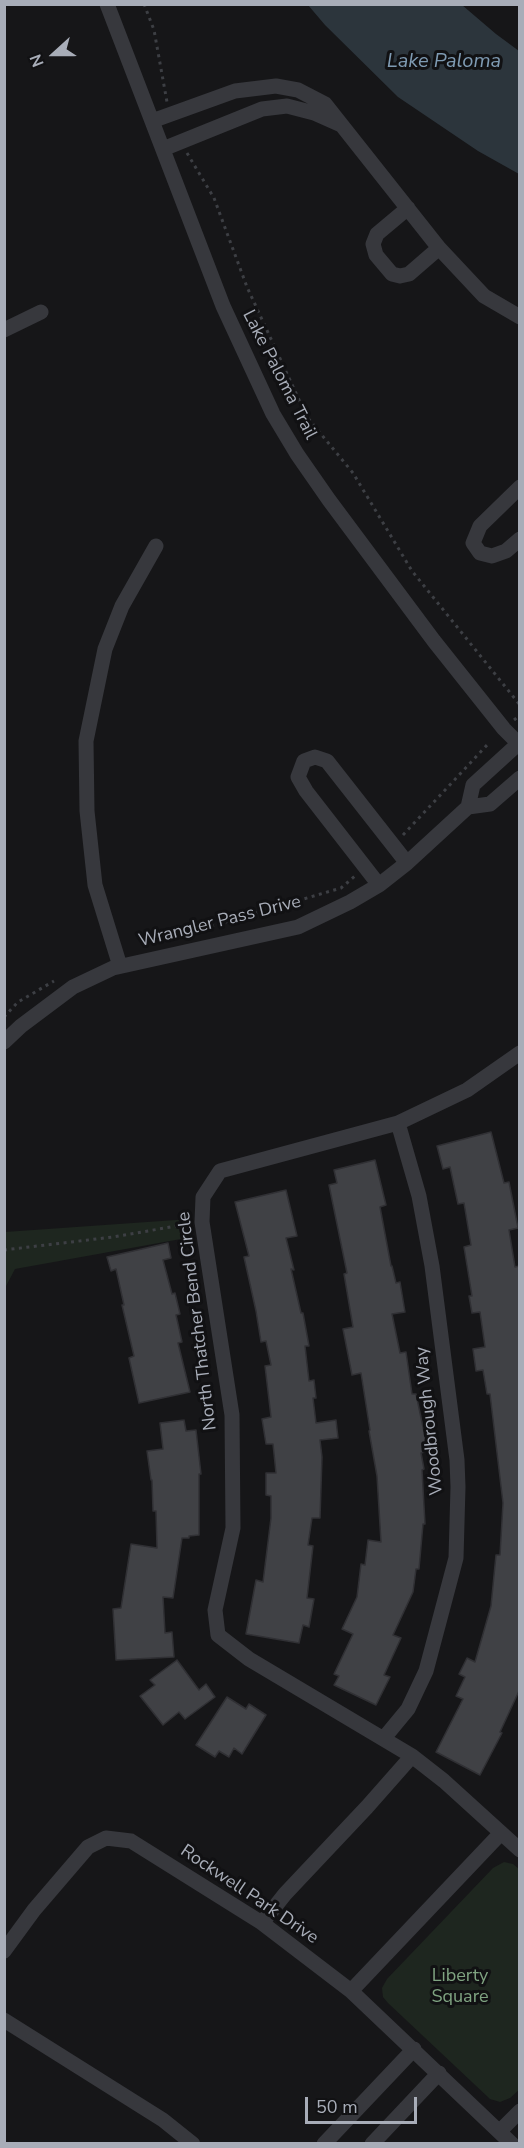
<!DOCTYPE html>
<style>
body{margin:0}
#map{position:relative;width:524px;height:2148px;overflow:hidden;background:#161618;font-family:"Nunito Sans",sans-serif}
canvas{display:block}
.frame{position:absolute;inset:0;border:6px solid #a8adb8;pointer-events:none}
.north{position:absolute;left:24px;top:24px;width:60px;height:60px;-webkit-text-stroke:4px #111113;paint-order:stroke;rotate:249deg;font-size:16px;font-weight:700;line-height:24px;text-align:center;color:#a8adb8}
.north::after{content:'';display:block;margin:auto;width:21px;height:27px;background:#a8adb8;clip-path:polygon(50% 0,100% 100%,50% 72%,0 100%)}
.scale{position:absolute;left:305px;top:2097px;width:112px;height:27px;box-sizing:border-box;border:3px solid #a8adb8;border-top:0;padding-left:8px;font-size:18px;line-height:21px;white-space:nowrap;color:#a8adb8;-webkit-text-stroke:4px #111113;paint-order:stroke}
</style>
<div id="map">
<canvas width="524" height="2148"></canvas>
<div class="frame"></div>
<div class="north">N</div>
<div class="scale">50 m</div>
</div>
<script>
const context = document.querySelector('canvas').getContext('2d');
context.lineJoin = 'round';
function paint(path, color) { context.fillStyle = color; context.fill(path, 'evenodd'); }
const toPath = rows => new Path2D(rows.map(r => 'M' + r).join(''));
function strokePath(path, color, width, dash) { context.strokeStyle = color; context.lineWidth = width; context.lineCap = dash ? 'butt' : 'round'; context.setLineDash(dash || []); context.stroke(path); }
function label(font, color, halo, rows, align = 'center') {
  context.font = font + ' "Nunito Sans",sans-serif'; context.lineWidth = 6; context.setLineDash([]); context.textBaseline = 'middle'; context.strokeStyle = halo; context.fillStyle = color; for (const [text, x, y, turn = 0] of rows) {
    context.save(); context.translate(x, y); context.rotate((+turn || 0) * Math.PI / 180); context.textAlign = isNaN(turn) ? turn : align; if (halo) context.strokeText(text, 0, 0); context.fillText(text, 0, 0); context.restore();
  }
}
paint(toPath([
 [190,1219,192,1237,15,1269,5,1288,5,1232],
 [504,1862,513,1864,519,1869,520,2089,510,2098,500,2102,490,2099,388,2003,383,1997,382,1988,387,1979,493,1868]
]), '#1e261f');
paint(toPath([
 [308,5,462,5,496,34,519,51,519,174,478,151,398,97,325,25]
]), '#2c353c');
const building = toPath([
 [491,1132,504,1183,509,1182,518,1228,509,1230,515,1267,519,1266,519,1691,500,1732,502,1733,480,1775,436,1752,463,1699,456,1696,465,1677,459,1674,467,1658,475,1662,491,1606,496,1555,500,1555,503,1503,490,1394,487,1394,483,1370,476,1371,473,1349,485,1347,480,1312,472,1313,469,1296,472,1296,464,1247,471,1245,464,1203,458,1204,450,1167,443,1169,437,1146,491,1132],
 [375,1160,386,1205,380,1207,391,1266,392,1266,396,1283,400,1282,405,1312,392,1314,400,1353,406,1352,412,1394,416,1394,428,1451,421,1453,424,1469,422,1470,425,1524,423,1524,419,1569,416,1569,413,1592,393,1635,401,1638,384,1675,390,1677,376,1705,334,1685,339,1676,334,1674,353,1634,342,1629,357,1597,361,1564,365,1565,368,1540,381,1542,377,1476,369,1431,370,1430,361,1373,352,1375,343,1329,353,1327,344,1274,347,1273,329,1185,337,1183,334,1170,375,1160],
 [286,1190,297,1236,286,1238,294,1270,291,1269,301,1313,303,1313,309,1346,305,1346,309,1381,314,1380,316,1398,313,1398,316,1423,336,1420,338,1438,320,1440,322,1457,320,1518,312,1518,308,1545,313,1546,307,1598,314,1599,309,1627,303,1625,299,1643,246,1634,256,1580,263,1582,271,1518,271,1496,266,1495,266,1473,276,1473,273,1444,266,1444,262,1419,271,1417,265,1366,271,1365,266,1341,261,1342,256,1311,244,1257,249,1256,235,1202,286,1190],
 [168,1243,171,1258,163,1260,172,1294,175,1293,180,1314,176,1315,182,1342,178,1343,190,1392,139,1403,129,1358,134,1356,122,1305,124,1305,116,1269,111,1271,107,1257,168,1243],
 [184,1420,186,1431,196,1430,201,1474,199,1474,199,1535,189,1536,189,1538,182,1538,173,1598,163,1597,165,1633,172,1632,174,1657,116,1660,113,1609,121,1608,131,1544,157,1548,156,1511,153,1511,152,1480,151,1480,147,1451,163,1449,160,1423,184,1420],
 [177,1660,199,1690,206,1684,215,1697,185,1719,179,1712,163,1725,140,1696,155,1685,150,1680,177,1660],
 [227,1697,246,1709,249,1704,266,1715,242,1754,234,1748,229,1757,219,1751,215,1757,196,1745,227,1697]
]);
paint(building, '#404145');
strokePath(building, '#303034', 1.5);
strokePath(toPath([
 [144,4,154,30,167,102],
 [187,153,214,198,247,287,307,417,353,473,412,571,520,705],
 [514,720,520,715],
 [403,835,488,744],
 [175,937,341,888,355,876],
 [4,1017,18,1002,54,981],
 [4,1250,113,1237,188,1224]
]), '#3d3f44', 3, [3, 4.5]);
strokePath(toPath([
 [107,4,223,306,273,414,297,454,329,500,434,641,504,729,520,745],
 [152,121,235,91,276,86,298,90,325,104,439,248,484,296,520,317],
 [163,149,262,109,287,106,314,113,341,125],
 [408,208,377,234,373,244,376,255,392,274,400,276,409,274,439,248],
 [4,330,41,312],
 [520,487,480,526,473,543,480,553,492,556,506,551,520,539],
 [468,807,473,785,518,744],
 [379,885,306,791,298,777,304,761,315,757,327,761,407,863],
 [120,966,95,885,87,811,86,741,105,649,122,606,156,546],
 [4,1042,21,1026,73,987,113,968,298,927,350,902,379,885,407,863,468,807,490,804,520,778],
 [520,1053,467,1090,398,1123,220,1171,203,1197,202,1222,232,1415,233,1528,215,1610,218,1635,249,1659,412,1756,444,1781,520,1850],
 [384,1738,408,1709,426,1671,456,1558,458,1487,457,1460,432,1266,419,1196,398,1123],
 [262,1923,285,1894,367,1807,412,1756],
 [4,1951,34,1910,88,1847,106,1838,131,1841,262,1923,351,1991,512,2144],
 [351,1991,501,1833],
 [4,2020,163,2120,193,2144],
 [501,2130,520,2111],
 [324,2144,414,2049],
 [372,2144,439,2073]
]), '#37383d', 15);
label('18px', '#a8adb8', '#111113', [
 ["Lake Paloma Trail",279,375,63],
 ["Wrangler Pass Drive",220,922,-14],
 ["North Thatcher Bend Circle",198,1321,-97],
 ["Woodbrough Way",430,1421,-96],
 ["Rockwell Park Drive",249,1895,34]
]);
label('18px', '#7fa381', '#111113', [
 ["Liberty",460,1977],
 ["Square",460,1998]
]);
label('italic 20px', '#7f9bb3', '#111113', [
 ["Lake Paloma",444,62]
]);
</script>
